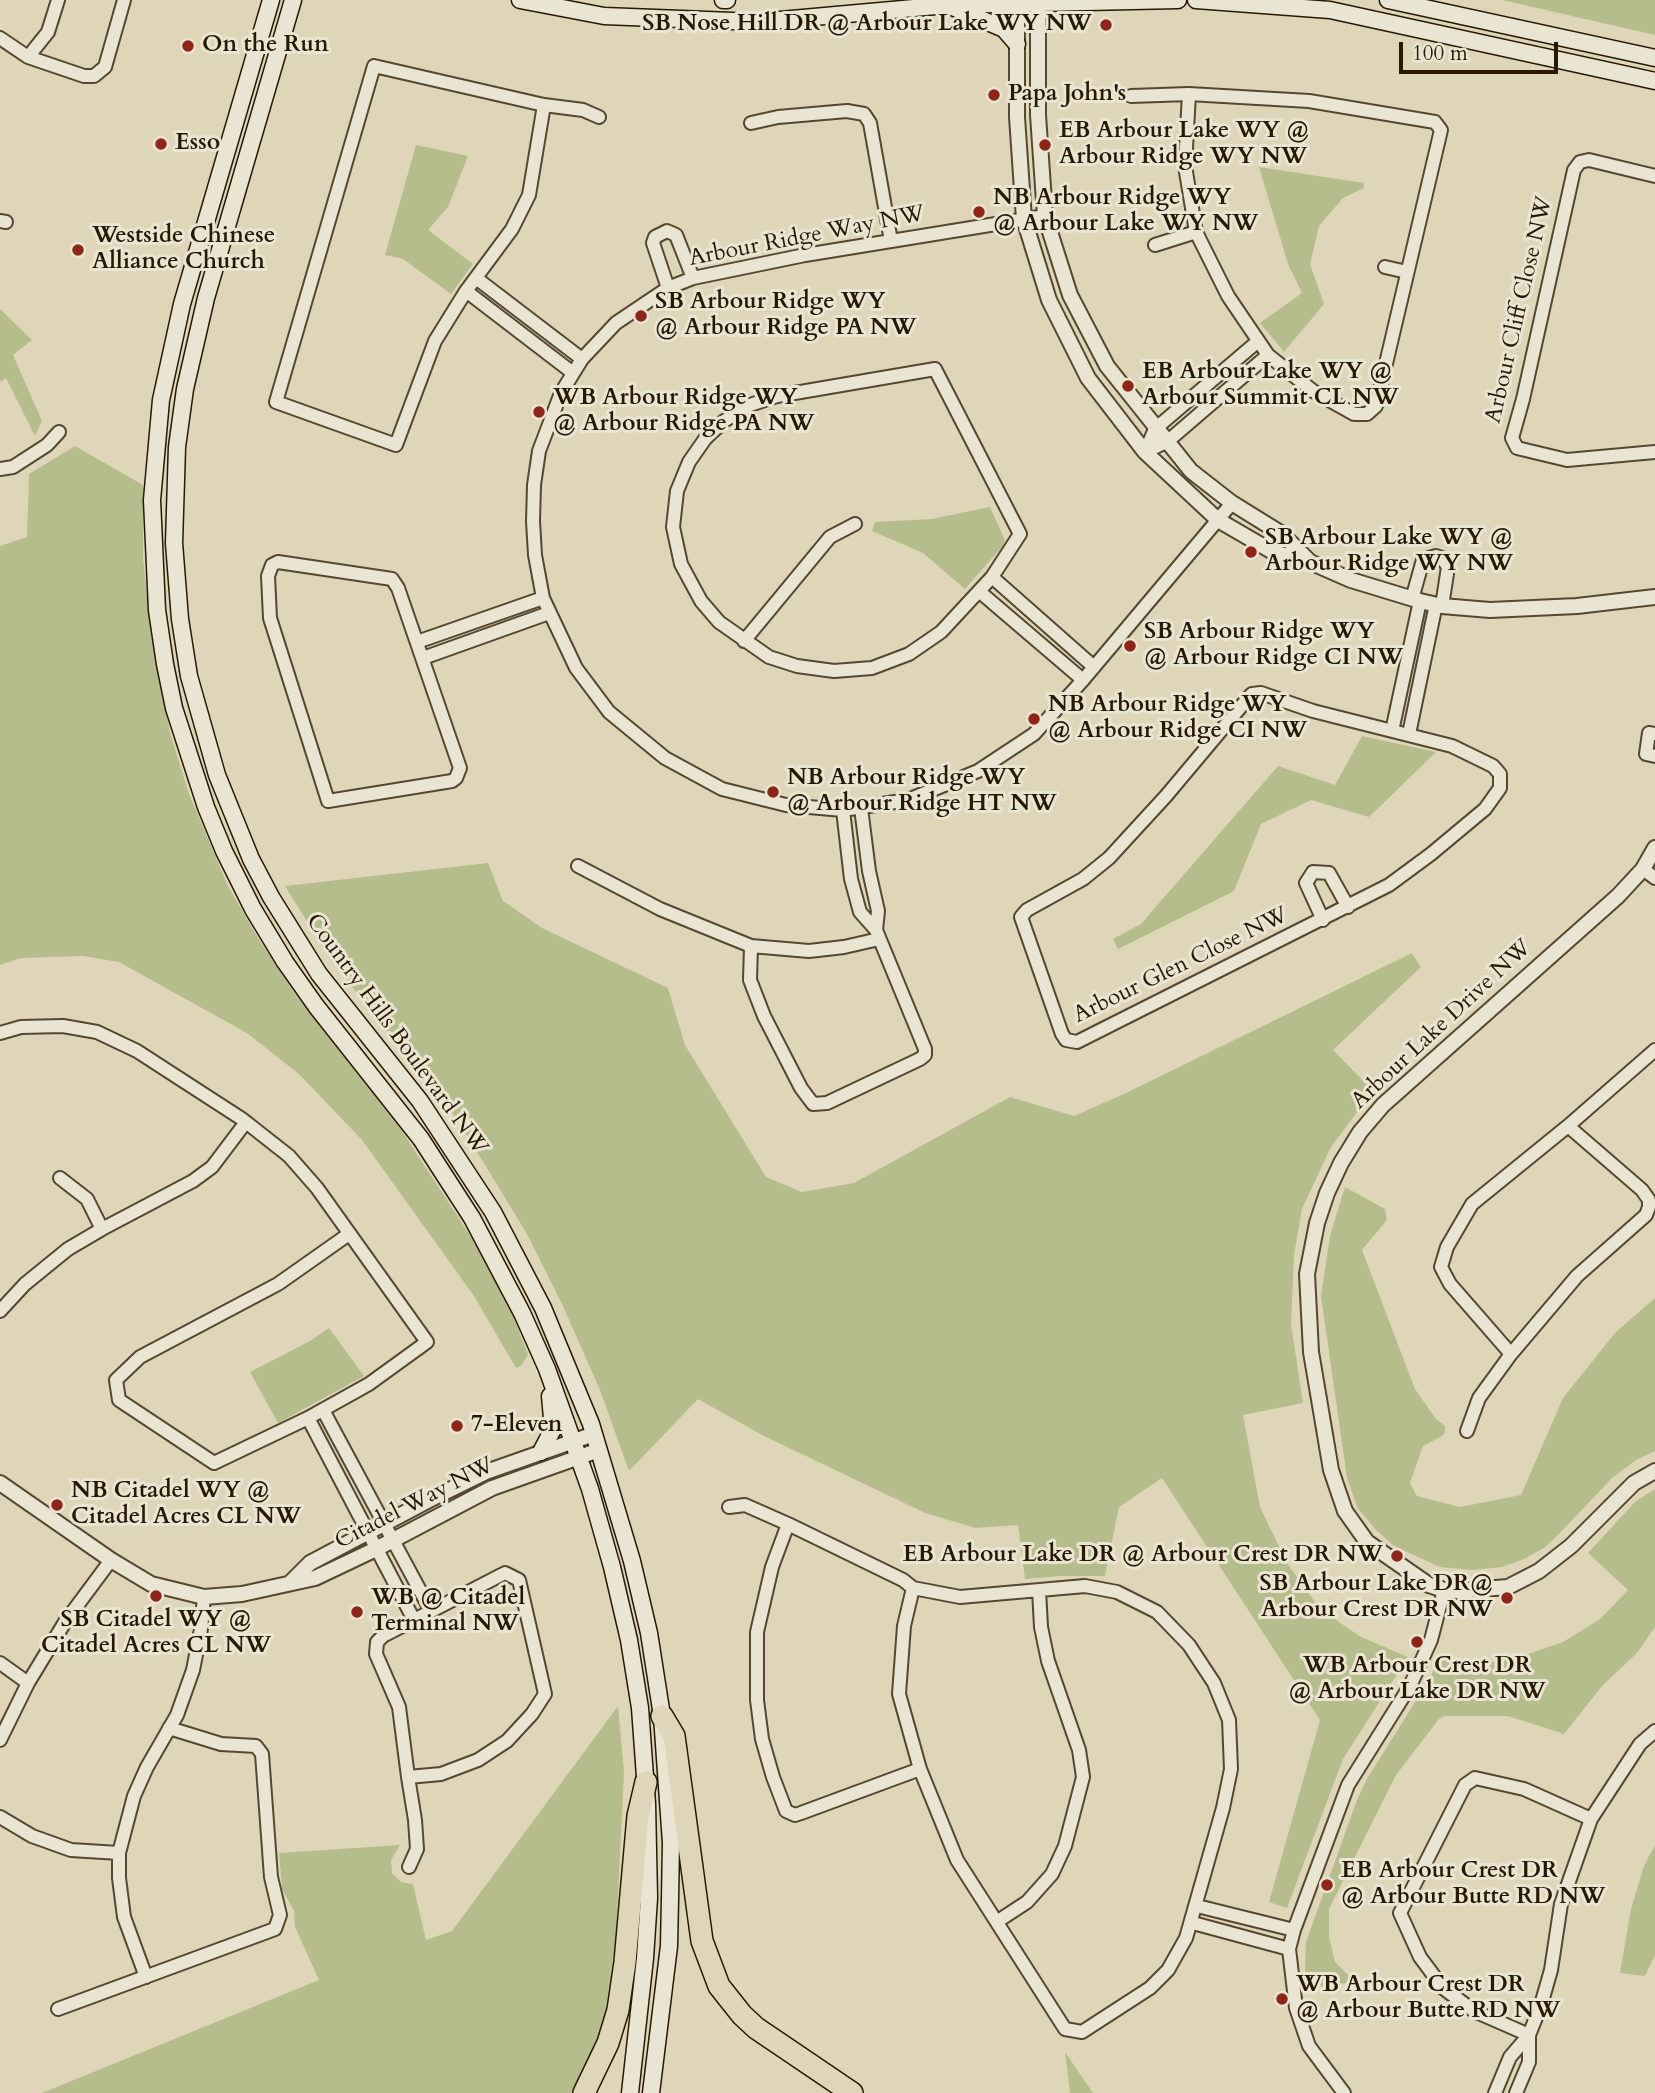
<!DOCTYPE html>
<style>
body{margin:0}
#map{position:relative;width:1655px;height:2093px;overflow:hidden;background:#dfd6b9;font-family:Cardo,serif}
canvas{display:block}
.scale{position:absolute;left:1399px;top:42px;width:159px;height:32px;box-sizing:border-box;border:4px solid #281903;border-top:0;padding-left:9px;font-size:21px;line-height:24px;white-space:nowrap;color:#281903;-webkit-text-stroke:5px #eae4d2;paint-order:stroke}
</style>
<div id="map">
<canvas width="1655" height="2093"></canvas>
<div class="scale">100 m</div>
</div>
<script>
const context = document.querySelector('canvas').getContext('2d');
context.lineJoin = 'round';
function paint(path, color) { context.fillStyle = color; context.fill(path, 'evenodd'); }
const toPath = rows => new Path2D(rows.map(r => 'M' + r).join(''));
function strokePath(path, color, width, dash) { context.strokeStyle = color; context.lineWidth = width; context.lineCap = dash ? 'butt' : 'round'; context.setLineDash(dash || []); context.stroke(path); }
function label(font, color, halo, rows, align = 'center') {
  context.font = font + ' Cardo,serif'; context.lineWidth = 6; context.setLineDash([]); context.textBaseline = 'middle'; context.strokeStyle = halo; context.fillStyle = color; for (const [text, x, y, turn = 0] of rows) {
    context.save(); context.translate(x, y); context.rotate((+turn || 0) * Math.PI / 180); context.textAlign = isNaN(turn) ? turn : align; if (halo) context.strokeText(text, 0, 0); context.fillText(text, 0, 0); context.restore();
  }
}
paint(toPath([
 [1502,0,1655,0,1655,35],
 [416,145,468,156,448,207,428,230,473,264,451,294,403,259,385,255],
 [1259,167,1364,183,1364,188,1343,198,1319,226,1310,264,1324,304,1284,352,1260,323,1302,293,1288,264],
 [0,309,32,340,13,355,42,421,35,436,6,378,0,382],
 [75,446,143,485,143,557,150,626,159,682,171,736,189,794,228,886,258,938,292,990,400,1128,475,1243,515,1320,528,1355,521,1366,516,1368,474,1296,362,1140,299,1074,247,1033,119,962,83,956,21,958,0,965,0,546,27,537,29,474],
 [990,507,1005,540,1002,547,965,589,923,553,872,531,875,522,932,519],
 [1362,736,1436,752,1369,817,1311,800,1261,824,1234,891,1118,949,1113,939,1141,924,1278,766,1335,785],
 [488,863,503,901,542,928,668,988,685,1045,766,1177,802,1192,854,1183,1010,1097,1074,1116,1126,1093,1412,953,1421,967,1333,1050,1373,1091,1331,1147,1302,1209,1294,1255,1291,1324,1303,1403,1243,1415,1260,1507,1287,1563,1320,1609,1361,1637,1408,1657,1343,1759,1287,1908,1269,1902,1320,1720,1162,1478,1119,1507,1105,1576,1061,1576,1025,1579,1018,1525,976,1528,925,1513,762,1435,698,1399,629,1471,600,1390,562,1304,527,1234,457,1119,331,960,285,886],
 [1345,1187,1385,1209,1387,1220,1362,1250,1415,1389,1436,1419,1445,1426,1445,1432,1442,1436,1423,1446,1410,1483,1417,1496,1460,1507,1521,1495,1563,1398,1615,1333,1655,1298,1655,1451,1636,1460,1612,1478,1559,1534,1544,1548,1524,1559,1502,1567,1473,1570,1440,1567,1394,1546,1377,1531,1358,1509,1347,1478,1321,1296,1330,1236],
 [329,1328,364,1376,278,1423,250,1372,310,1341],
 [1655,1489,1655,1627,1637,1653,1603,1685,1564,1734,1508,1716,1444,1716,1439,1719,1396,1775,1329,1909,1329,1937,1335,1962,1355,1982,1306,1988,1305,1965,1306,1942,1357,1800,1367,1779,1430,1678,1438,1660,1492,1662,1519,1657,1563,1642,1600,1619,1628,1590,1588,1553,1635,1502],
 [618,1706,624,1772,616,1937,606,2009,611,2013,579,2093,42,2093,319,1980,295,1927,294,1911,282,1889,279,1853,400,1845,391,1860,392,1873,401,1882,413,1884,426,1940,452,1931],
 [1655,1845,1655,1955,1645,1976,1620,1973,1631,1909,1644,1866],
 [1065,2052,1093,2093,1070,2093]
]), '#b6bd8c');
const minor = toPath([
 [0,38,28,57,84,76,94,76,105,67,124,0],
 [28,57,48,32,58,0],
 [374,66,544,105,529,195,512,229,466,291,435,341,396,445,276,402,374,66],
 [1189,94,1309,101,1435,122,1441,130,1376,406,1367,414,1354,414,1313,391,1268,355,1228,296,1196,232,1185,166,1189,94],
 [1131,96,1189,94],
 [544,105,583,110,599,117],
 [751,123,778,117,847,111,864,114,870,123,891,241],
 [1655,176,1589,160,1580,162,1574,170,1523,399,1512,438,1517,448,1567,460,1655,452],
 [1045,216,805,255,693,278,668,288,616,323,582,359,561,393,539,451,534,485,533,521,535,555,543,598,576,668,609,712,665,758,722,789,786,805,843,810,908,800,978,771,1034,734,1083,680,1232,503],
 [0,221,6,222],
 [1155,245,1196,232],
 [1385,267,1407,272],
 [476,278,582,359],
 [668,288,653,243,655,237,667,231,676,235,693,278],
 [466,291,573,373],
 [935,369,1020,534,992,577,941,632,909,654,872,668,834,671,797,666,769,657,719,622,701,601,681,564,673,527,677,491,689,462,705,439,724,421,750,405,777,396,935,369],
 [1145,452,1155,429,1257,342],
 [1145,452,1168,441,1268,355],
 [0,469,13,467,47,445,59,432],
 [278,562,392,579,398,588,460,768,456,778,452,781,328,801,270,618,268,576,272,565,278,562],
 [992,577,1094,667],
 [980,592,1083,680],
 [1412,599,1423,560,1436,556,1442,558,1448,567,1442,606],
 [744,641,830,537,855,524],
 [417,642,543,598],
 [423,658,549,613],
 [1261,693,1313,711,1452,746,1493,766,1500,774,1500,788,1485,809,1431,854,1389,885,1077,1042,1066,1040,1062,1034,1021,917,1027,910,1083,879,1109,858,1166,796,1249,697,1252,694,1261,693],
 [1392,731,1420,601],
 [1409,734,1436,604],
 [1655,734,1649,733,1646,754,1655,756],
 [861,808,869,871,878,911,876,930],
 [578,866,660,909,751,946,809,951,844,947,879,939],
 [1643,869,1655,878],
 [1323,920,1306,883,1313,872,1329,873,1348,907],
 [751,946,750,980,764,1016,801,1088,813,1104,827,1103,920,1059,925,1055,925,1049,876,930,860,912,851,879,843,810],
 [0,1033,21,1027,63,1026,97,1032,137,1051,242,1119,289,1156,317,1188,427,1342,369,1384,308,1418,214,1463,119,1400,116,1380,140,1357,278,1284,349,1234],
 [60,1178,87,1199,102,1229],
 [0,1311,25,1284,68,1249,102,1229,193,1181,212,1167,246,1122],
 [1511,1354,1450,1284,1441,1267,1447,1247,1472,1204,1568,1126,1655,1050],
 [323,1410,431,1611],
 [308,1418,414,1620],
 [1467,1431,1479,1398,1511,1354,1577,1276,1646,1215,1649,1207,1649,1200,1642,1190,1568,1126],
 [729,1507,745,1505,788,1524],
 [1085,1586,1117,1592,1157,1612,1189,1645,1214,1683,1229,1720,1231,1769,1223,1808,1186,1938,1168,1970,1150,1988,1082,2032,1065,2029,957,1860,920,1769,899,1694,904,1626,913,1588,960,1597,1085,1586],
 [913,1588,903,1580,788,1524,772,1567,757,1632,757,1700,762,1739,773,1777,786,1811,795,1815,801,1813,920,1769],
 [0,1663,28,1683],
 [0,1740,28,1683,65,1622,111,1560],
 [408,1777,441,1774,478,1760,507,1741,532,1714,545,1694,519,1580,505,1573,383,1636,377,1642,376,1654,399,1707,408,1777,415,1820,417,1849,409,1867],
 [0,1817,32,1836,71,1850,119,1853],
 [1591,1819,1640,1744,1655,1731],
 [1197,1906,1294,1930],
 [998,1921,1027,1902,1052,1874,1065,1846,1083,1777,1079,1750,1048,1661,1041,1627,1039,1590],
 [1193,1923,1289,1949],
 [146,1977,124,1917,119,1878,119,1853,134,1796,147,1767,177,1715,193,1670,201,1629,204,1597],
 [58,2009,275,1929,280,1915,271,1877,262,1754,256,1746,221,1744,169,1728],
 [1344,2093,1309,2046,1296,2008,1289,1949,1294,1930,1348,1785,1410,1686,1431,1640,1444,1590],
 [1495,2093,1510,2057,1529,2035,1541,2005,1551,1970,1561,1904,1591,1819,1524,1789,1475,1778,1465,1785,1400,1913,1420,1957,1443,1988,1474,2011,1529,2035],
 [1516,2093,1529,2062,1529,2035]
]);
const tertiary = toPath([
 [1017,0,1017,117,1024,219,1049,300,1088,378,1145,452,1218,520,1273,552,1310,562,1351,580,1420,601,1442,606,1490,610,1577,606,1655,597],
 [1038,0,1038,115,1045,216,1070,295,1107,366,1191,471,1232,503,1282,534,1309,561],
 [1655,848,1643,869,1618,896,1383,1105,1360,1132,1341,1163,1327,1193,1317,1223,1307,1274,1311,1352,1331,1470,1345,1511,1367,1542,1429,1585,1444,1590,1457,1591,1508,1587,1539,1571,1571,1546,1634,1483,1655,1471],
 [0,1483,111,1560,151,1584,204,1597,242,1594,315,1578,376,1549,492,1488,599,1450],
 [290,1583,310,1563,429,1500,486,1472,594,1434]
]);
const secondary = toPath([
 [271,0,182,304,161,400,152,500,157,610,165,664,174,708,206,807,224,851,253,909,285,962,316,1006,421,1139,472,1218,522,1313,547,1369,590,1489,612,1567,629,1640,640,1708,647,1804,649,1898,645,1958,630,2093],
 [293,0,206,298,185,389,177,447,174,543,180,619,189,676,217,775,251,859,271,897,319,974,420,1101,493,1212,543,1308,591,1424,632,1561,649,1633,662,1716,671,1843,670,1899,669,1946,651,2093],
 [520,0,604,16,758,22,947,5,1178,0],
 [723,0,727,0],
 [1196,0,1330,10,1655,81],
 [1388,0,1655,58],
 [950,6,1004,29,1017,44],
 [541,1452,553,1429,550,1396]
]);
const motorway = toPath([
 [662,1716,674,1736,702,1941,719,1986,742,2015,756,2028,852,2093],
 [584,2093,608,2043,618,2010,625,1962,638,1816,646,1782]
]);
strokePath(minor, '#564830', 16);
strokePath(tertiary, '#564830', 18);
strokePath(secondary, '#281903', 19);
strokePath(motorway, '#281903', 24);
strokePath(minor, '#eae4d2', 12);
strokePath(tertiary, '#eae4d2', 14);
strokePath(secondary, '#eae4d2', 16);
strokePath(motorway, '#dfd6b9', 21);
for (const [x, y, r, color] of [
 [1106,25,7,"#8f2418"],
 [188,46,7,"#8f2418"],
 [994,95,7,"#8f2418"],
 [161,144,7,"#8f2418"],
 [1045,145,7,"#8f2418"],
 [979,212,7,"#8f2418"],
 [78,250,7,"#8f2418"],
 [641,316,7,"#8f2418"],
 [1128,386,7,"#8f2418"],
 [539,412,7,"#8f2418"],
 [1251,552,7,"#8f2418"],
 [1130,646,7,"#8f2418"],
 [1034,719,7,"#8f2418"],
 [773,792,7,"#8f2418"],
 [457,1426,7,"#8f2418"],
 [57,1505,7,"#8f2418"],
 [1397,1556,7,"#8f2418"],
 [156,1596,7,"#8f2418"],
 [1507,1598,7,"#8f2418"],
 [357,1612,7,"#8f2418"],
 [1417,1642,7,"#8f2418"],
 [1327,1885,7,"#8f2418"],
 [1282,1999,7,"#8f2418"]
]) { const dot = new Path2D(); dot.arc(x, y, r, 0, 2 * Math.PI); context.fillStyle = color; context.fill(dot); strokePath(dot, '#eae4d2', 2.5); }
label('bold 23px', '#281903', '#eae4d2', [
 ["SB Nose Hill DR @ Arbour Lake WY NW",1092,25,"right"],
 ["On the Run",202,46],
 ["Papa John's",1008,95],
 ["EB Arbour Lake WY @",1059,132],
 ["Arbour Ridge WY NW",1059,158],
 ["Esso",175,144],
 ["NB Arbour Ridge WY",993,199],
 ["@ Arbour Lake WY NW",993,225],
 ["Westside Chinese",92,237],
 ["Alliance Church",92,263],
 ["SB Arbour Ridge WY",655,303],
 ["@ Arbour Ridge PA NW",655,329],
 ["EB Arbour Lake WY @",1142,373],
 ["Arbour Summit CL NW",1142,399],
 ["WB Arbour Ridge WY",553,399],
 ["@ Arbour Ridge PA NW",553,425],
 ["SB Arbour Lake WY @",1265,539],
 ["Arbour Ridge WY NW",1265,565],
 ["SB Arbour Ridge WY",1144,633],
 ["@ Arbour Ridge CI NW",1144,659],
 ["NB Arbour Ridge WY",1048,706],
 ["@ Arbour Ridge CI NW",1048,732],
 ["NB Arbour Ridge WY",787,779],
 ["@ Arbour Ridge HT NW",787,805],
 ["7-Eleven",471,1426],
 ["NB Citadel WY @",71,1492],
 ["Citadel Acres CL NW",71,1518],
 ["EB Arbour Lake DR @ Arbour Crest DR NW",1383,1556,"right"],
 ["SB Arbour Lake DR@",1493,1585,"right"],
 ["Arbour Crest DR NW",1493,1611,"right"],
 ["WB @ Citadel",371,1599],
 ["Terminal NW",371,1625],
 ["SB Citadel WY @",156,1621,"center"],
 ["Citadel Acres CL NW",156,1647,"center"],
 ["WB Arbour Crest DR",1417,1667,"center"],
 ["@ Arbour Lake DR NW",1417,1693,"center"],
 ["EB Arbour Crest DR",1341,1872],
 ["@ Arbour Butte RD NW",1341,1898],
 ["WB Arbour Crest DR",1296,1986],
 ["@ Arbour Butte RD NW",1296,2012]
], 'left');
label('23px', '#281903', '#eae4d2', [
 ["Arbour Ridge Way NW",807,237,-11],
 ["Arbour Cliff Close NW",1520,310,-77],
 ["Arbour Glen Close NW",1181,966,-26],
 ["Arbour Lake Drive NW",1442,1025,-43],
 ["Country Hills Boulevard NW",396,1035,54],
 ["Citadel Way NW",415,1504,-27]
]);
</script>
